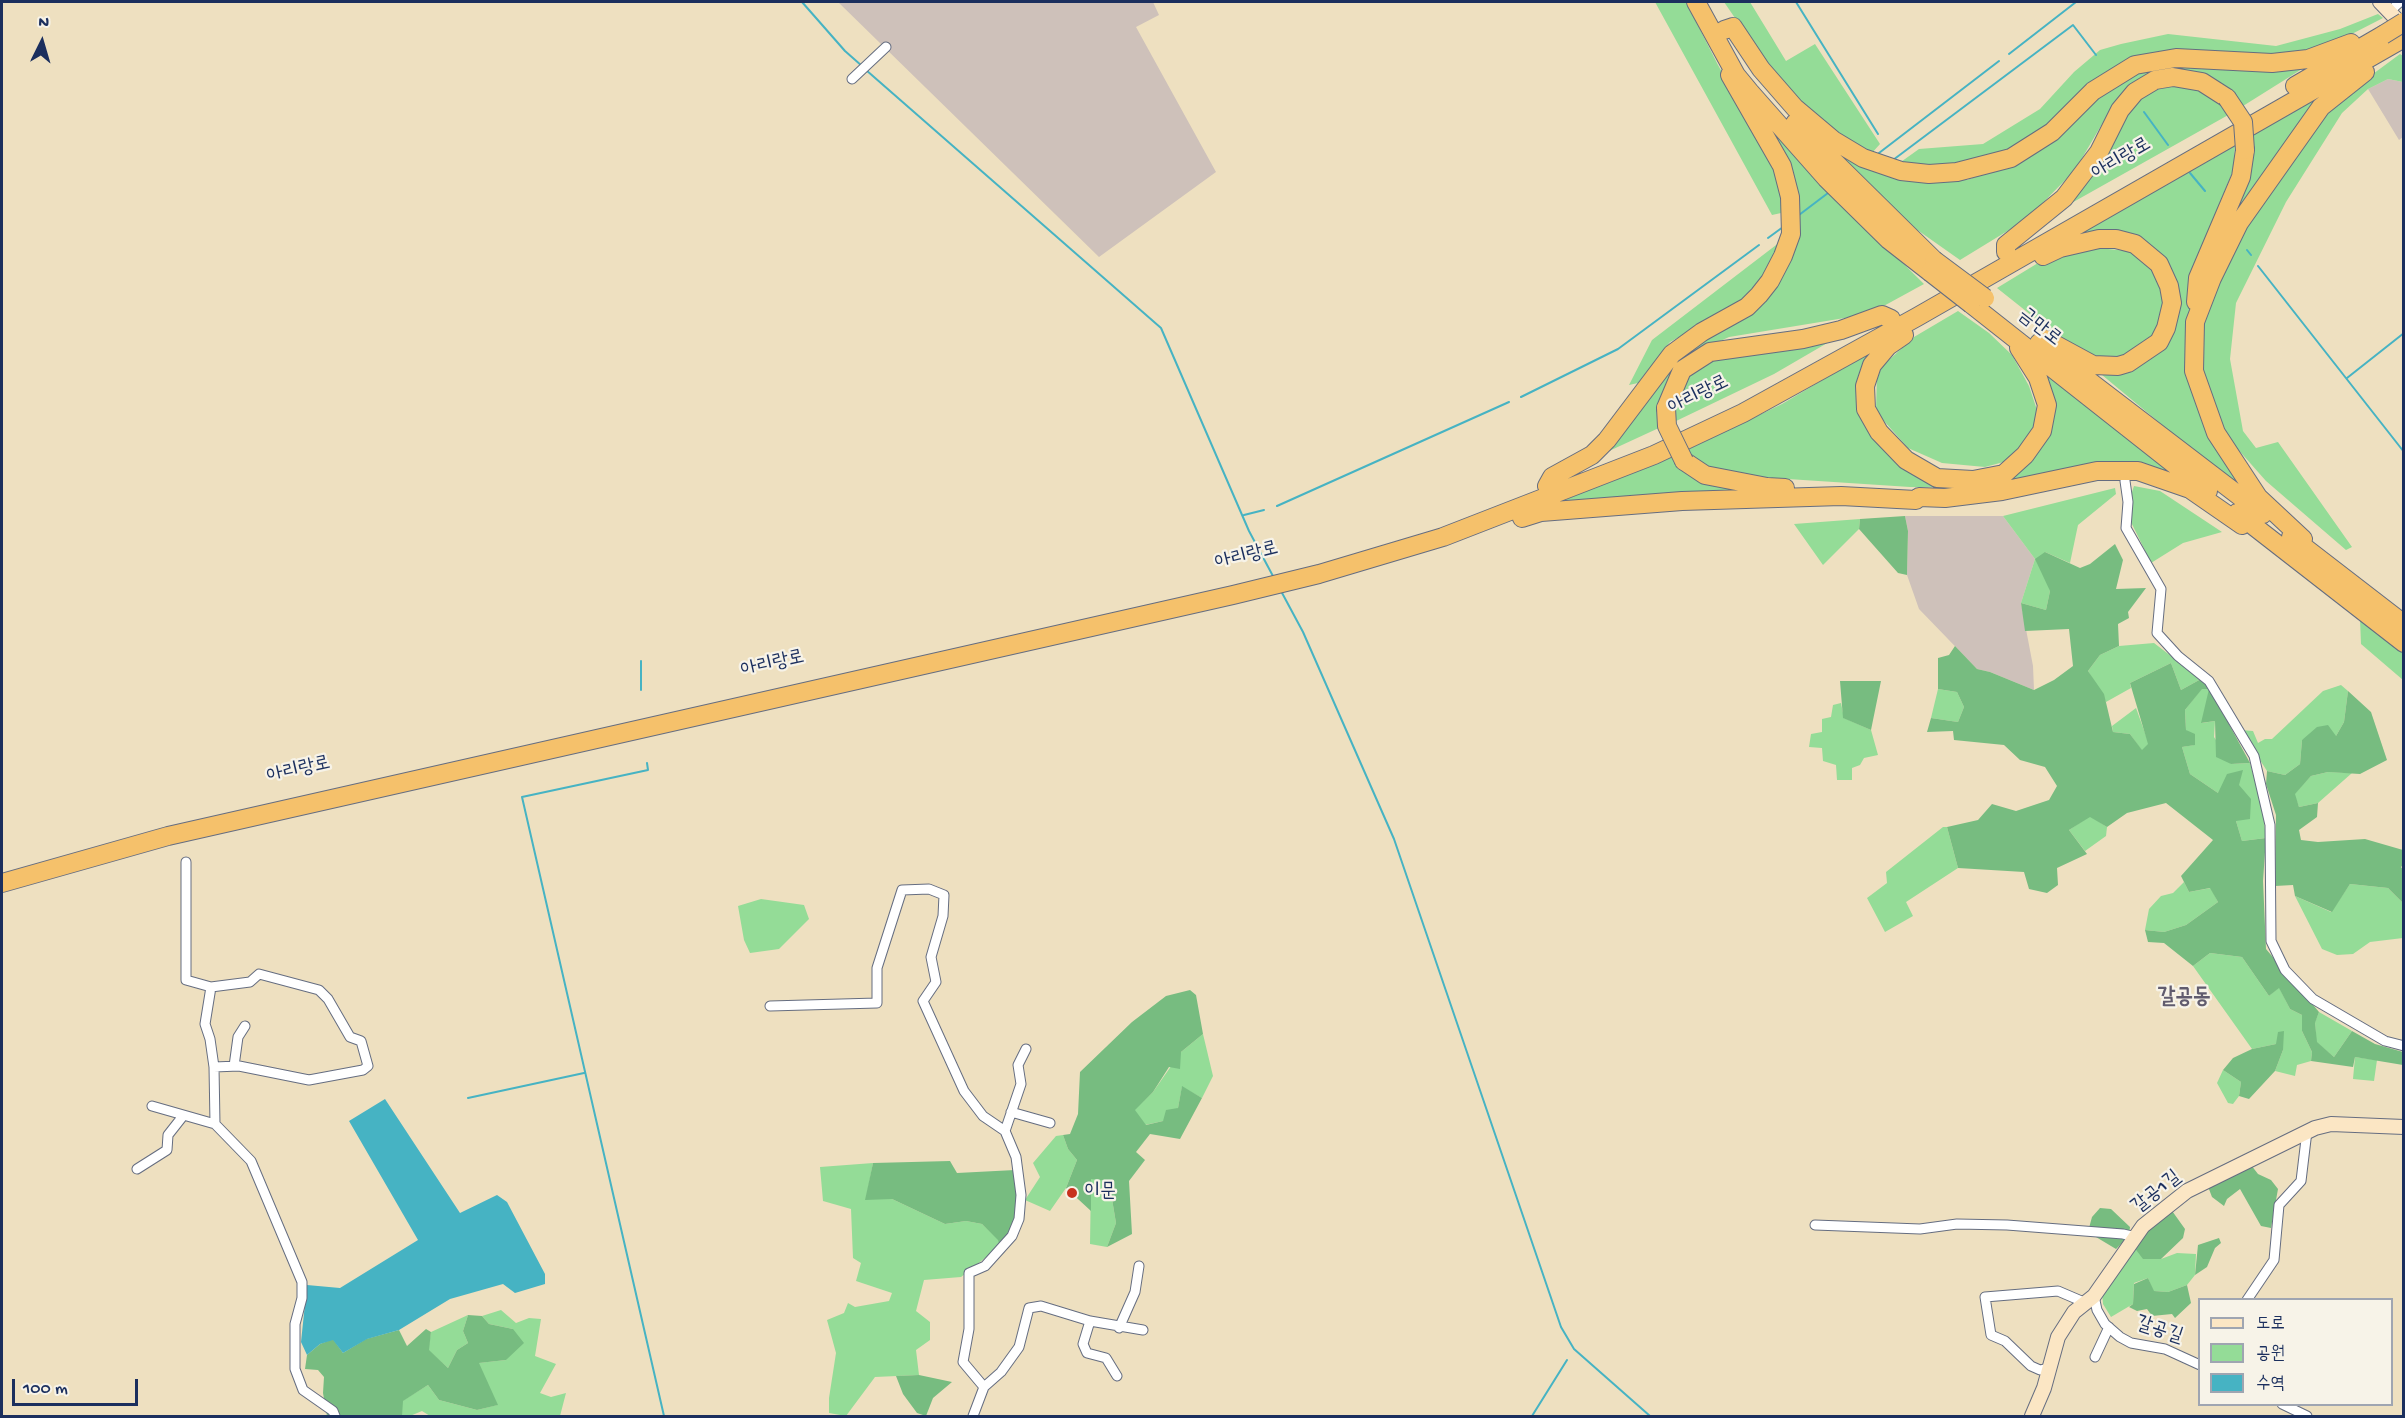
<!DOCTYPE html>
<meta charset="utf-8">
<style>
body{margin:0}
#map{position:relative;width:2405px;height:1418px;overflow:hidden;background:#eee0c0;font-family:"Gochi Hand","Poor Story",sans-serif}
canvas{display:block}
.frame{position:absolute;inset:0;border:3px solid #1b2f5e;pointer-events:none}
.legend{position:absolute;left:2198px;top:1298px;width:195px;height:108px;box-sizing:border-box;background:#f7f3e8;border:2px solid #9fa5b1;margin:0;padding:8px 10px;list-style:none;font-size:18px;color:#1b2f5e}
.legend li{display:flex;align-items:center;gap:12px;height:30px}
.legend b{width:30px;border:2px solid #9fa5b1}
.north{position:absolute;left:12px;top:12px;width:60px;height:60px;-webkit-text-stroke:4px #f7f3e8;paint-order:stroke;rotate:5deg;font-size:16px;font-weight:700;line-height:24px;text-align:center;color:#1b2f5e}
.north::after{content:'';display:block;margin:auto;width:21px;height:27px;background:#1b2f5e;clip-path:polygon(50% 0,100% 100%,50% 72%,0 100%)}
.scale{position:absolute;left:12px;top:1379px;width:126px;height:27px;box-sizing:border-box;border:3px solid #1b2f5e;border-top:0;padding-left:8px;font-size:18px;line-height:21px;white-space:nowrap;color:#1b2f5e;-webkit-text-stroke:4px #f7f3e8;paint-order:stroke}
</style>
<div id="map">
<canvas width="2405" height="1418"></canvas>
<div class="frame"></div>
<ul class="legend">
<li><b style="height:8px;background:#fbe6c4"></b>도로</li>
<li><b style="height:16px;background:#94dc97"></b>공원</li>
<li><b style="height:16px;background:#46b3c3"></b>수역</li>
</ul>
<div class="north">N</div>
<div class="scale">100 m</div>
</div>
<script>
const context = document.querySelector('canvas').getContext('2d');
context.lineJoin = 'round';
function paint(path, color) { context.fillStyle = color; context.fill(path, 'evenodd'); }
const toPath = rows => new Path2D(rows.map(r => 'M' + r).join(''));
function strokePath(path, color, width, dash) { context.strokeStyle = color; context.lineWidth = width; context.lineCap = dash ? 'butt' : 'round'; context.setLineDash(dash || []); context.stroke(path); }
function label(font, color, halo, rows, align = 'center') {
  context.font = font + ' "Gochi Hand","Poor Story",sans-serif'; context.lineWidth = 4.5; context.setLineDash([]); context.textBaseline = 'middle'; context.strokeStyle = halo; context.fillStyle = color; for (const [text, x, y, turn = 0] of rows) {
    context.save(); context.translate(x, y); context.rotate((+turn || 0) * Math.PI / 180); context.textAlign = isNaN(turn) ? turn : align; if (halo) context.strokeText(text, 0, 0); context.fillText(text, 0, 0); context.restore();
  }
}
paint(toPath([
 [838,2,1153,2,1159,15,1136,27,1216,172,1099,257],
 [2388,79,2403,82,2403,137,2399,140,2368,89],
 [1905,516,2003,516,2035,559,2021,603,2033,666,2034,690,1990,672,1977,669,1919,609,1907,575,1908,531]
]), '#cec1ba');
paint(toPath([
 [1655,2,1686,2,1718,65,1770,157,1781,181,1781,213,1772,215],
 [1724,2,1750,2,1786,61,1815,44,1880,144,1871,154,1819,123,1768,66],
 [2378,14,2383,18,2344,38,2294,54,2237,55,2181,51,2070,106,2029,140,1985,160,1933,168,1898,164,1919,149,1983,144,2040,109,2074,72,2100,50,2121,44,2168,34,2276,46,2340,29],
 [2400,54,2403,56,2403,82,2388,79,2368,89,2342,113,2286,202,2236,303,2230,359,2243,431,2256,448,2278,442,2352,547,2346,550,2266,481,2220,429,2202,371,2201,323,2221,269,2265,197,2335,102],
 [2166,64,2310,64,2243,106,2179,72,2112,107,2075,170,2027,219,1960,260,1916,229,1814,136,1891,177,1967,180,2026,159,2096,98,2130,74],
 [2181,84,2208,91,2230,114,2052,214,2131,108,2150,89],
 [2335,84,2282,146,2221,247,2252,132],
 [1770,126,1826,187,1924,284,1869,314,1729,337,1686,357,1661,427,1596,457,1671,361,1764,299,1797,243],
 [2235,142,2234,168,2212,222,2189,359,2237,479,2237,487,2084,360,2113,375,2141,363,2175,306,2156,252,2067,238],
 [1780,242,1758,286,1730,309,1670,342,1638,383,1629,385,1652,340],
 [2088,247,2138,252,2162,282,2164,318,2147,346,2124,359,2102,360,2070,346,1997,288,2038,263],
 [1958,311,1989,333,2012,355,2029,386,2037,410,2032,435,2011,460,1985,467,1942,463,1908,448,1876,412,1877,371,1914,337],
 [1841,335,1774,374,1674,422,1677,397,1690,371,1712,357],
 [1875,349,1859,390,1917,473,1990,482,2045,437,2032,358,2178,475,2133,461,2076,466,2032,478,1971,488,1910,487,1742,476,1708,467,1691,457,1687,450,1782,404],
 [1674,454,1766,490,1555,504],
 [2134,486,2160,491,2222,532,2183,543,2151,563,2131,522,2132,492],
 [2115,488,2116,494,2078,525,2070,563,2045,552,2050,591,2046,610,2021,603,2035,559,2003,516],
 [1860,519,1859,529,1823,565,1794,524],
 [2360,619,2403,652,2403,680,2361,644],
 [2154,643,2201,679,2181,690,2171,663,2130,683,2131,688,2106,702,2088,671,2100,655,2119,646],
 [2341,685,2348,691,2344,722,2336,736,2302,740,2300,764,2285,775,2267,771,2241,730,2253,731,2258,743,2265,739,2272,739,2323,691],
 [2202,688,2210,689,2202,723,2215,721,2214,737,2231,764,2250,763,2262,806,2266,838,2242,841,2236,821,2218,793,2190,774,2182,747,2194,745,2186,730,2185,710],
 [1938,689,1957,692,1964,707,1958,722,1931,718],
 [1841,703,1844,718,1871,730,1878,755,1864,758,1860,765,1852,768,1852,780,1837,780,1836,765,1823,761,1822,748,1809,747,1811,734,1822,732,1822,719,1831,717,1833,705],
 [2136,708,2149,744,2142,751,2130,734,2113,732,2112,726],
 [2328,772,2352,773,2318,803,2299,807,2294,794,2311,776],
 [2090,816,2107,827,2106,836,2085,851,2069,830],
 [1943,827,1947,827,1958,868,1906,902,1913,916,1885,932,1867,898,1887,883,1886,872],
 [2184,882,2189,892,2211,888,2218,902,2186,925,2164,932,2145,930,2149,909,2161,896,2173,893],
 [2350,884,2388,888,2403,903,2403,938,2370,942,2353,954,2337,955,2322,949,2295,896,2331,912],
 [761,899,804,905,809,919,779,949,750,953,744,940,738,906],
 [2210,953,2242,957,2269,996,2279,987,2290,1009,2302,1015,2302,1031,2312,1052,2311,1061,2297,1065,2295,1076,2275,1071,2283,1050,2276,1044,2252,1049,2193,966],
 [2319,1012,2352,1031,2334,1057,2316,1042,2315,1022],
 [1203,1034,1213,1076,1202,1098,1182,1087,1178,1108,1163,1121,1145,1125,1134,1110,1153,1092,1181,1052],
 [2355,1057,2377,1060,2374,1081,2353,1079],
 [2223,1070,2241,1082,2239,1096,2233,1104,2228,1103,2217,1083],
 [1063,1135,1068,1149,1077,1160,1066,1188,1050,1211,1025,1200,1040,1177,1033,1163,1056,1136],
 [873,1163,866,1199,892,1199,945,1224,966,1221,982,1224,999,1240,1000,1246,961,1277,924,1280,916,1311,930,1322,930,1340,916,1350,919,1375,875,1377,846,1416,829,1413,829,1398,836,1353,827,1320,844,1313,848,1303,855,1307,889,1301,892,1293,856,1281,861,1263,853,1258,851,1209,823,1201,820,1167],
 [1091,1178,1109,1181,1116,1223,1107,1247,1090,1244],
 [2134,1247,2161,1259,2177,1253,2196,1254,2195,1275,2187,1285,2168,1292,2153,1291,2148,1278,2134,1283,2133,1304,2111,1317,2103,1304,2102,1293],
 [501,1310,516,1323,529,1318,541,1319,535,1356,556,1364,540,1393,551,1397,566,1393,560,1416,430,1416,422,1411,410,1416,402,1416,402,1401,428,1385,439,1400,477,1410,497,1405,478,1363,506,1360,513,1329,489,1324,482,1316],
 [468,1315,463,1331,468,1343,457,1350,448,1368,428,1350,431,1332]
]), '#94dc97');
paint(toPath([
 [1905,516,1908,531,1907,575,1898,573,1859,529,1860,519],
 [2115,544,2123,560,2116,589,2146,588,2128,612,2129,618,2118,624,2119,646,2100,655,2088,671,2104,694,2113,732,2130,734,2142,750,2148,744,2130,683,2171,663,2181,690,2201,679,2210,689,2250,763,2231,764,2216,757,2215,721,2201,723,2209,689,2202,689,2185,710,2186,730,2195,734,2195,745,2182,747,2190,774,2218,793,2227,774,2243,770,2239,785,2251,799,2250,819,2236,821,2242,841,2266,838,2263,881,2266,949,2319,1012,2315,1023,2317,1042,2334,1057,2352,1031,2375,1044,2403,1052,2403,1065,2355,1057,2353,1067,2311,1061,2312,1052,2302,1031,2302,1015,2290,1009,2279,988,2269,996,2242,957,2210,953,2193,966,2164,943,2148,942,2145,930,2164,932,2186,925,2218,902,2210,888,2189,892,2181,876,2213,840,2166,803,2127,813,2107,827,2090,817,2069,830,2087,854,2057,868,2058,885,2047,893,2029,889,2024,872,1958,868,1947,827,1978,820,1992,804,2016,811,2049,800,2057,786,2045,767,2020,760,2004,745,1954,740,1953,731,1927,732,1931,718,1958,722,1964,707,1957,692,1938,689,1938,658,1949,655,1955,646,1977,669,1990,672,2034,690,2054,680,2073,666,2069,629,2025,631,2021,603,2046,610,2050,591,2035,559,2045,552,2080,568,2090,564],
 [1840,681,1881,681,1871,730,1843,718],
 [2348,691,2371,712,2387,760,2360,774,2328,772,2311,776,2295,794,2299,807,2318,803,2317,817,2299,830,2301,840,2318,842,2365,839,2403,850,2403,865,2401,867,2403,870,2403,903,2388,888,2350,884,2332,912,2295,896,2293,885,2275,886,2276,815,2266,784,2267,771,2285,775,2300,764,2302,740,2317,727,2328,725,2336,736,2344,722],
 [1190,990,1196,995,1203,1034,1181,1052,1180,1069,1169,1067,1153,1092,1135,1110,1146,1125,1163,1121,1166,1110,1178,1108,1182,1086,1202,1098,1180,1139,1150,1134,1136,1152,1145,1160,1129,1181,1132,1234,1107,1247,1116,1223,1109,1181,1091,1179,1091,1211,1066,1188,1077,1160,1068,1149,1063,1135,1070,1134,1078,1114,1080,1072,1132,1022,1166,996],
 [2284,1031,2283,1050,2275,1071,2249,1099,2239,1096,2241,1082,2223,1070,2233,1058,2252,1049,2276,1044,2278,1032],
 [950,1161,957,1173,1015,1170,1018,1197,1015,1219,1009,1236,1000,1246,998,1240,982,1224,966,1221,945,1224,892,1199,865,1200,873,1163],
 [2251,1165,2258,1174,2271,1180,2278,1189,2271,1228,2261,1226,2240,1189,2227,1199,2224,1206,2212,1197,2207,1184],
 [2100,1208,2111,1209,2130,1227,2129,1236,2116,1249,2091,1234,2089,1228,2092,1217],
 [2170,1208,2185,1229,2183,1238,2161,1259,2143,1259,2134,1247,2146,1229],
 [2219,1238,2221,1243,2215,1248,2207,1267,2195,1275,2198,1245],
 [2148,1278,2154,1291,2168,1292,2187,1285,2191,1303,2175,1318,2172,1314,2152,1316,2147,1309,2137,1311,2129,1307,2133,1304,2134,1284],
 [468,1315,482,1316,489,1324,513,1329,524,1343,506,1360,479,1363,498,1405,477,1410,439,1400,428,1385,403,1401,402,1416,327,1416,323,1393,324,1377,318,1370,305,1369,307,1355,320,1344,333,1339,343,1353,366,1339,399,1330,407,1346,426,1329,431,1332,429,1350,448,1368,457,1350,468,1343,463,1331],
 [919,1375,952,1382,933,1398,926,1416,917,1413,903,1394,896,1376]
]), '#77bc80');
paint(toPath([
 [385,1099,460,1213,497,1195,507,1202,545,1274,545,1284,515,1293,503,1284,450,1299,399,1330,367,1339,343,1353,333,1340,320,1344,307,1355,301,1342,307,1285,340,1288,418,1240,349,1121]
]), '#46b3c3');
strokePath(toPath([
 [802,2,845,51,862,66],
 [1796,2,1878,134],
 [2009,54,2076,2],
 [866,70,1161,328,1249,531,1274,578],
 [2144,112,2168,145],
 [1879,153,1999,61],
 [1893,160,2073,25,2096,55],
 [2190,173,2205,191],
 [1799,215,1828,193],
 [1768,238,1783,227],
 [2247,250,2251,255],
 [2258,266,2404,452],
 [2347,378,2404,333],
 [1521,397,1618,349,1759,245],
 [1277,506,1509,402],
 [1244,515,1264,510],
 [1281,591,1303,632,1394,839,1561,1327,1574,1349,1650,1416],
 [641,690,641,661],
 [647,763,648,770,522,797,664,1416],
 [468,1098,584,1073],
 [1532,1416,1567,1360]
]), '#46b3c3', 2);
const street = toPath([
 [2390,11,2400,2],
 [852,79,886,47],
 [2125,481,2128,502,2126,528,2161,589,2157,633,2178,656,2209,681,2254,756,2270,825,2271,941,2285,970,2313,999,2385,1041,2404,1046],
 [186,862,186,980,211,987],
 [770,1006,877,1003,877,968,902,890,929,889,944,895,943,916,931,957,936,982,923,1001,964,1091,983,1116,1005,1131,1016,1157,1021,1195,1019,1219,1012,1236,985,1266,969,1273,969,1329,963,1362,984,1387],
 [234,1066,238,1037,245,1026],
 [214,1067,239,1066,309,1080,363,1070,368,1066,361,1041,350,1037,328,999,319,990,259,974,250,982,211,987,205,1024,210,1039,214,1067,215,1124,251,1161,302,1282,302,1298,295,1324,295,1369,303,1390,333,1411,335,1416],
 [152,1106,215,1124],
 [1011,1112,1050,1123],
 [1005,1131,1021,1084,1018,1065,1026,1049],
 [137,1169,167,1150,168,1135,183,1116],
 [1815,1225,1920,1229,1957,1224,2007,1225,2123,1234,2136,1237],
 [2094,1296,2097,1310,2105,1324,2120,1337,2131,1343,2165,1349,2200,1365],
 [2247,1300,2274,1260,2279,1205,2301,1181,2307,1131],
 [1090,1321,1083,1344,1087,1353,1106,1358,1117,1376],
 [1119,1328,1135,1292,1139,1266],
 [2095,1357,2109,1327],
 [2048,1368,2040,1370,2031,1366,2005,1341,1991,1335,1985,1297,2058,1291,2086,1303],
 [2282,1404,2307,1416],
 [973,1416,984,1387,1001,1372,1019,1347,1029,1308,1041,1306,1090,1321,1143,1330]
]);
const secondary = toPath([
 [2380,2,2404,27],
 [2032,1416,2044,1388,2058,1337,2074,1312,2094,1296,2143,1226,2187,1191,2315,1128,2331,1124,2404,1127]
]);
const highway = toPath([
 [1696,2,1736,75,1750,92,1826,178,1889,240,1930,272],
 [1724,30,1733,27,1761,69,1795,108,1833,140,1863,158,1901,171,1929,174,1957,172,2011,158,2052,132,2093,91,2135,65,2176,58,2272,63,2308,59,2351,43],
 [2295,86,2383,35],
 [1795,123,1934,260],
 [2006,252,2006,245,2064,198,2099,152,2120,110,2135,92,2155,80,2173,77,2202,82,2227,98],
 [2196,302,2198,278,2241,177,2245,150],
 [1971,304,2208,491],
 [1904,335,1888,346,1872,365,1865,386,1866,409,1879,432,1906,460,1937,478,1973,480,2004,474,2025,455,2042,431,2047,405,2038,378,2019,348],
 [2039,343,2045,339,2093,365,2118,366,2128,363,2159,342,2166,328,2172,303,2169,286,2159,264,2135,244,2116,239,2099,239,2060,248,2043,256],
 [2051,352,2263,514],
 [1666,408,1682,370,1710,352,1803,339,1841,330,1882,315,1891,319],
 [1684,461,1705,475,1767,487,1785,488],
 [1547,486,1552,477,1592,455,1607,440,1672,354,1702,332,1747,307,1759,295,1770,281,1783,256,1791,234,1790,197,1782,166,1730,75,1736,75],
 [2237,513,2404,643],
 [1522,518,1541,512,1682,501,1841,496,1916,500,1919,497,1945,498,2002,491,2097,471,2138,471,2190,489,2242,525,2246,520],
 [2291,537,2404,624],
 [2300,544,2303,539,2258,497,2216,433,2194,371,2195,322,2212,278,2239,223,2321,107,2365,72],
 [2,883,168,836,1233,595,1319,574,1443,537,1654,455,1743,413,1917,317,2404,38]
]);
strokePath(street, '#656d80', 11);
strokePath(secondary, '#656d80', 16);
strokePath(highway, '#656d80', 20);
strokePath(street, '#fff', 9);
strokePath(secondary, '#fbe6c4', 14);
strokePath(highway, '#f5c16b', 18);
const highwayBridge = toPath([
 [2383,35,2404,22],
 [2227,98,2243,122,2245,150],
 [1934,260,1985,298],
 [1930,272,1971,304],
 [1666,408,1667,426,1684,461]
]);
strokePath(highwayBridge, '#656d80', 20, []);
strokePath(highwayBridge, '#f5c16b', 18);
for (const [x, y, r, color] of [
 [1072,1193,6,"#c8321e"]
]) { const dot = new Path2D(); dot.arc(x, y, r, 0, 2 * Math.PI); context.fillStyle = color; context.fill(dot); strokePath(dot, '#f7f3e8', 2); }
label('20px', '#1b2f5e', '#f7f3e8', [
 ["아리랑로",2122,160,-30],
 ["금만로",2039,328,38],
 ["아리랑로",1699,396,-26],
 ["아리랑로",1247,557,-14],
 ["아리랑로",773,665,-13],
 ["아리랑로",299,771,-13],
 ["갈공1길",2157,1193,-38],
 ["갈공길",2159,1331,18]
]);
label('20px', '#1b2f5e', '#f7f3e8', [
 ["이문",1084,1193]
], 'left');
label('bold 22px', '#615c6e', '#f7f3e8', [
 ["갈공동",2184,999]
]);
</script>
